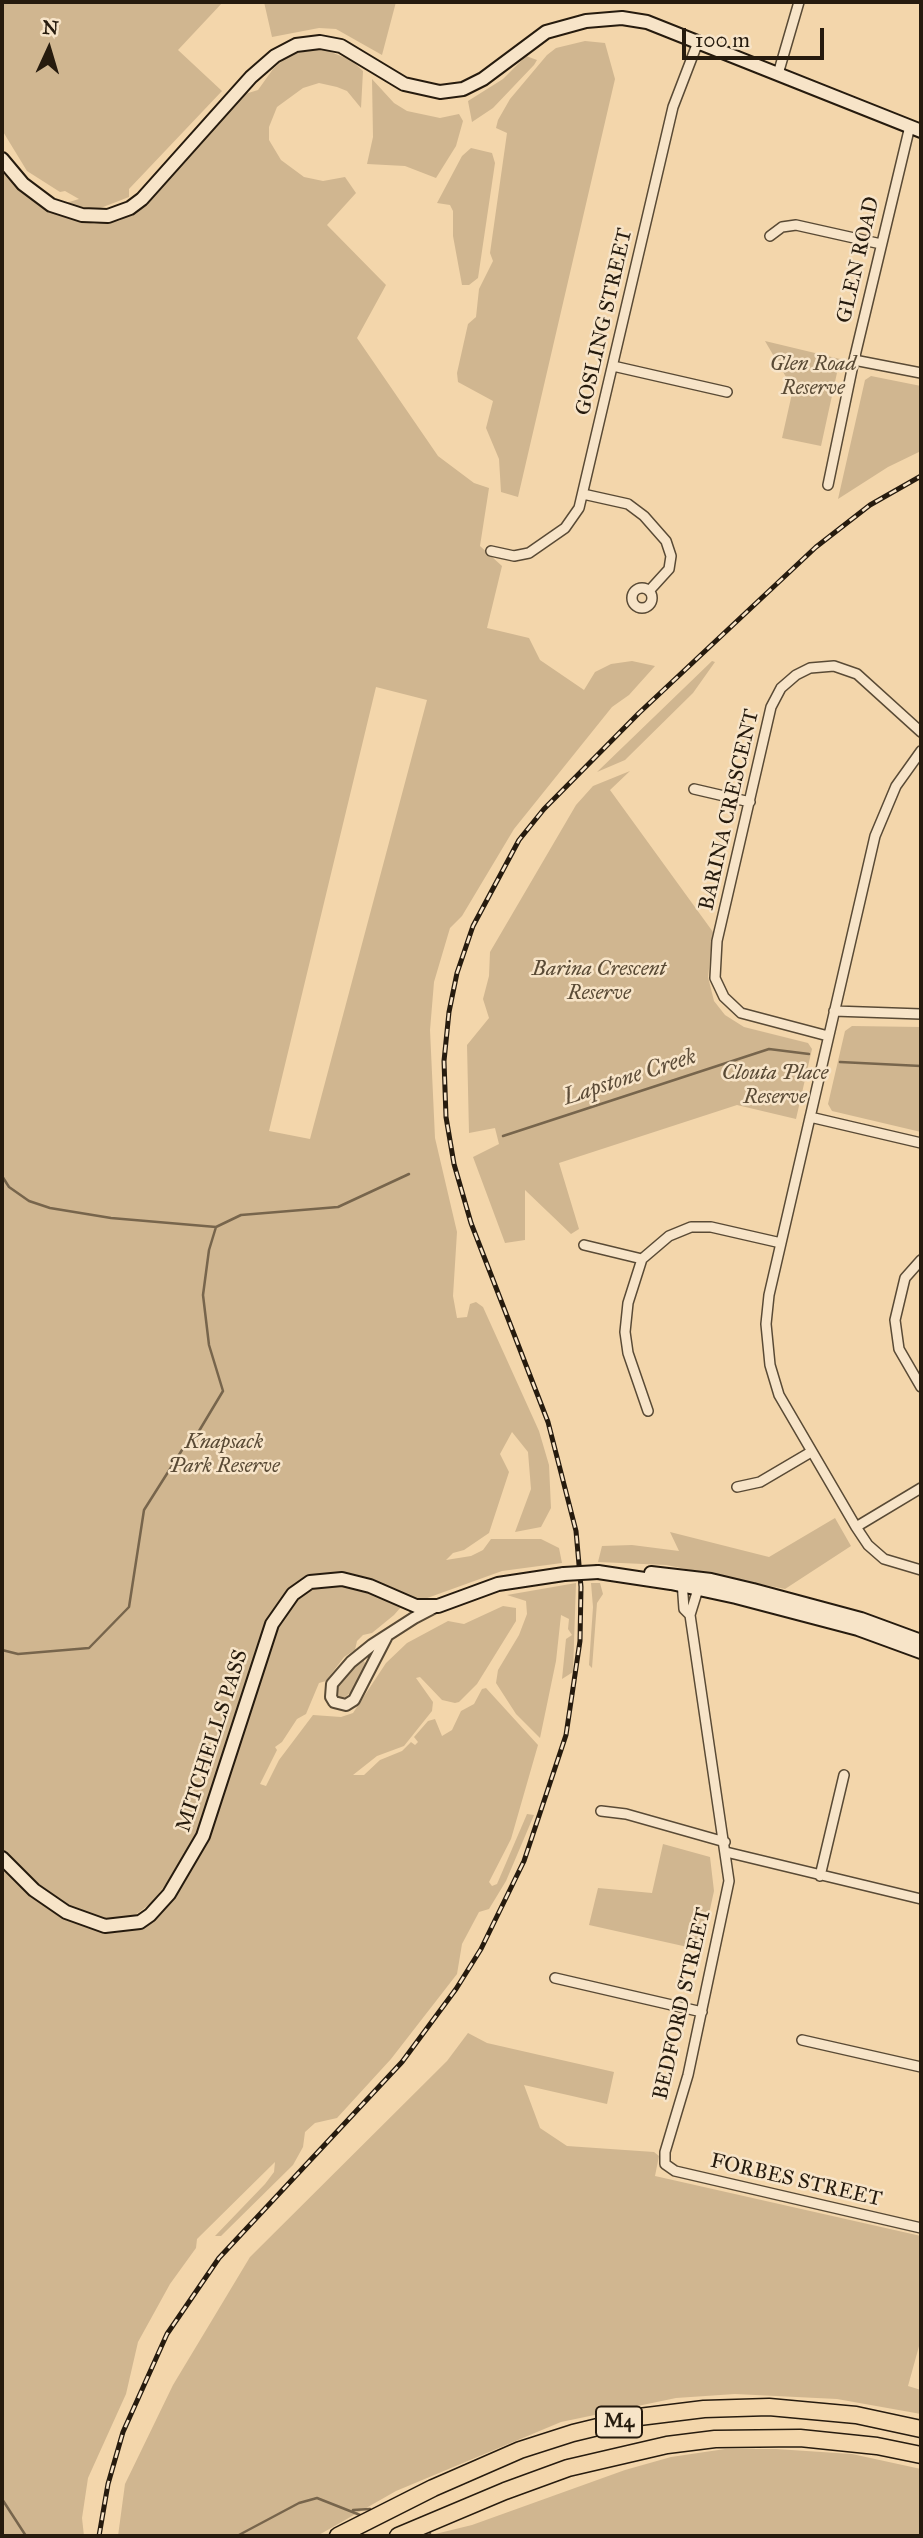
<!DOCTYPE html>
<style>
body{margin:0}
#map{position:relative;width:923px;height:2538px;overflow:hidden;background:#f3d6ab;font-family:"IM FELL Great Primer",serif}
canvas{display:block}
.frame{position:absolute;inset:0;border:4px solid #261b0e;pointer-events:none}
.north{position:absolute;left:14px;top:14px;width:70px;height:70px;-webkit-text-stroke:5px #f7e4c8;paint-order:stroke;rotate:4deg;font-size:19px;font-weight:700;line-height:28px;text-align:center;color:#261b0e}
.north::after{content:'';display:block;margin:auto;width:24px;height:32px;background:#261b0e;clip-path:polygon(50% 0,100% 100%,50% 72%,0 100%)}
.scale{position:absolute;left:682px;top:28px;width:142px;height:32px;box-sizing:border-box;border:4px solid #261b0e;border-top:0;padding-left:9px;font-size:21px;line-height:24px;white-space:nowrap;color:#261b0e;-webkit-text-stroke:5px #f7e4c8;paint-order:stroke}
</style>
<div id="map">
<canvas width="923" height="2538"></canvas>
<div class="frame"></div>
<div class="north">N</div>
<div class="scale">100 m</div>
</div>
<script>
const context = document.querySelector('canvas').getContext('2d');
context.lineJoin = 'round';
function paint(path, color) { context.fillStyle = color; context.fill(path, 'evenodd'); }
const toPath = rows => new Path2D(rows.map(r => 'M' + r).join(''));
function strokePath(path, color, width, dash) { context.strokeStyle = color; context.lineWidth = width; context.lineCap = dash ? 'butt' : 'round'; context.setLineDash(dash || []); context.stroke(path); }
function label(font, color, halo, rows, align = 'center') {
  context.font = font + ' "IM FELL Great Primer",serif'; context.lineWidth = 5; context.setLineDash([]); context.textBaseline = 'middle'; context.strokeStyle = halo; context.fillStyle = color; for (const [text, x, y, turn = 0] of rows) {
    context.save(); context.translate(x, y); context.rotate((+turn || 0) * Math.PI / 180); context.textAlign = isNaN(turn) ? turn : align; if (halo) context.strokeText(text, 0, 0); context.fillText(text, 0, 0); context.restore();
  }
}
paint(toPath([
 [2,2,223,2,178,50,222,91,129,189,129,197,98,209,73,206,66,203,79,199,65,191,60,192,27,171,2,130],
 [264,2,396,2,382,55,336,29,319,28,272,37],
 [585,41,605,43,615,79,518,497,501,492,499,459,486,428,493,401,458,382,457,373,468,324,476,317,479,289,493,261,490,253,507,133,496,128,498,120,510,99,547,55,556,48],
 [323,49,351,60,363,71,361,108,347,91,337,87,319,83,303,88,277,107,269,127,269,140,281,160,304,177,323,181,345,177,356,193,327,225,386,285,357,338,438,456,474,483,489,488,480,546,502,566,487,628,529,638,540,660,584,690,595,672,611,664,632,661,655,666,629,695,612,707,514,829,462,916,450,928,434,982,430,1030,435,1138,457,1232,453,1296,457,1318,467,1317,470,1304,476,1302,483,1307,539,1431,549,1465,551,1508,541,1527,515,1532,531,1489,528,1452,512,1432,500,1454,509,1472,489,1533,464,1550,453,1553,446,1560,471,1556,483,1550,491,1539,541,1539,559,1548,562,1563,502,1571,419,1601,399,1594,391,1603,401,1607,394,1615,372,1633,363,1635,357,1641,355,1650,344,1657,326,1681,319,1683,306,1714,297,1719,282,1742,275,1747,277,1750,260,1784,266,1786,279,1760,313,1715,341,1717,353,1713,386,1663,407,1643,448,1621,464,1624,503,1606,516,1608,516,1621,477,1684,459,1702,455,1703,442,1700,420,1677,416,1678,433,1702,432,1711,404,1746,377,1756,353,1775,364,1775,380,1760,402,1751,411,1742,415,1745,418,1742,414,1737,428,1721,435,1719,442,1736,452,1730,461,1711,474,1704,482,1689,486,1688,538,1745,511,1839,489,1882,492,1886,497,1884,527,1814,534,1815,506,1881,489,1909,479,1912,462,1944,457,1974,391,2059,337,2118,315,2123,305,2132,303,2147,293,2165,221,2236,215,2236,265,2184,274,2172,275,2162,197,2239,196,2248,170,2284,138,2342,126,2394,88,2478,82,2518,84,2536,2,2536,2,1865,27,1893,57,1914,85,1927,114,1933,138,1929,157,1916,185,1882,213,1827,226,1790,206,1814,199,1831,167,1883,150,1904,127,1921,105,1919,66,1905,39,1888,2,1853,2,170,20,191,51,212,94,224,119,221,147,204,222,118,245,94,258,90,273,69,290,54],
 [376,687,427,700,310,1139,269,1131],
 [526,56,537,60,534,65,493,108,472,122,468,101,503,79],
 [372,79,394,103,407,111,440,118,459,114,463,121,456,146,436,178,405,166,367,164,373,137],
 [471,148,492,153,495,163,478,278,469,285,462,285,453,236,453,211,450,205,437,203,462,156],
 [765,341,840,359,821,446,782,438,793,389],
 [871,376,921,386,921,451,888,467,838,499,865,380],
 [712,661,715,662,693,693,625,760,597,772],
 [630,771,610,790,713,932,708,977,714,1001,725,1015,744,1027,808,1043,812,1049,796,1119,737,1105,559,1163,579,1229,571,1234,525,1190,525,1240,505,1243,473,1157,499,1144,495,1128,469,1133,467,1045,489,1018,483,999,489,976,490,952,576,805,593,786],
 [852,1026,921,1027,921,1132,832,1111,828,1104,845,1031],
 [835,1518,851,1546,785,1589,666,1565,598,1562,602,1546,632,1545,679,1551,670,1532,769,1557],
 [576,1583,573,1672,562,1679,566,1639,572,1635,568,1629,569,1619,561,1615,556,1661,540,1738,516,1714,496,1683,498,1670,519,1635,527,1614,526,1601,507,1595],
 [591,1583,600,1583,603,1594,597,1603,592,1668,589,1665,593,1607],
 [363,1659,366,1665,352,1691,343,1699,338,1698,338,1685],
 [663,1844,710,1857,714,1891,701,1950,589,1925,598,1888,652,1893],
 [468,2033,487,2043,614,2072,607,2104,524,2085,540,2128,567,2146,654,2152,659,2156,655,2176,921,2236,921,2339,908,2386,921,2390,921,2414,837,2399,735,2394,676,2398,561,2422,396,2491,317,2536,118,2536,125,2484,173,2385,250,2257,447,2061],
 [725,2449,776,2449,852,2454,921,2469,921,2536,427,2536,472,2525,625,2470,671,2457]
]), '#d0b690');
strokePath(toPath([
 [840,1062,921,1066],
 [503,1136,769,1049,809,1054],
 [2,1176,9,1187,29,1201,50,1208,111,1218,216,1227],
 [2,1650,18,1654,89,1648,129,1607,144,1510,182,1450,199,1431,223,1391,209,1345,203,1295,209,1250,216,1227,241,1215,338,1207,409,1174],
 [2,2499,26,2536],
 [353,2510,370,2509],
 [237,2536,299,2503,317,2498,360,2515],
 [429,2536,430,2533]
]), '#77654c', 2.5);
const minor = toPath([
 [778,74,799,2],
 [770,236,782,227,796,225,881,244],
 [854,360,921,373],
 [613,366,727,392],
 [828,485,854,360,910,126],
 [583,494,628,504,644,516,666,541,671,556,669,569,649,591],
 [491,551,514,556,529,553,565,528,579,508,673,107,698,42],
 '632 598a10 10 0 1 1 20 0a10 10 0 1 1-20 0Z',
 [921,751,896,786,875,836,769,1295,766,1324,770,1365,779,1395,856,1527,868,1545,884,1559,921,1570],
 [694,789,750,802],
 [834,1011,921,1014],
 [828,1036,741,1013,724,997,715,978,717,941,771,707,781,688,796,675,810,668,834,666,857,674,921,732],
 [810,1117,921,1143],
 [584,1245,642,1259],
 [921,1260,905,1278,895,1320,899,1349,921,1387],
 [648,1411,628,1353,625,1332,628,1303,642,1259,669,1236,691,1227,711,1227,781,1243],
 [737,1487,760,1482,811,1452],
 [856,1527,921,1488],
 [682,1581,684,1609,690,1615],
 [698,1589,690,1615,729,1881,688,2075,665,2152,665,2164,675,2171,921,2228],
 [601,1811,626,1814,725,1842],
 [726,1852,921,1899],
 [820,1876,844,1775],
 [555,1978,702,2012],
 [802,2040,921,2067]
]);
const tertiary = toPath([
 [387,1636,354,1700,346,1705,334,1702,331,1697,332,1684,351,1662,372,1645,414,1618,437,1606]
]);
const secondary = toPath([
 [2,159,23,184,51,205,82,215,108,216,130,208,142,199,251,77,275,56,296,45,320,42,341,46,404,84,440,92,463,89,483,79,546,32,586,21,622,18,647,22,921,131],
 [598,1572,671,1583,736,1597,858,1629,921,1652],
 [651,1573,711,1580,753,1590,861,1619,921,1641],
 [2,1858,34,1890,66,1912,105,1926,140,1922,150,1915,169,1894,203,1836,272,1624,293,1594,310,1582,342,1579,370,1586,416,1606,438,1606,498,1584,564,1574]
]);
const motorway = toPath([
 [338,2536,433,2488,520,2450,573,2433,639,2417,704,2409,769,2407,856,2415,921,2429],
 [398,2536,505,2491,568,2468,667,2445,715,2439,800,2438,877,2446,921,2455]
]);
strokePath(minor, '#594a35', 12);
strokePath(tertiary, '#594a35', 14);
strokePath(secondary, '#261b0e', 16);
strokePath(motorway, '#261b0e', 19);
strokePath(minor, '#f7e4c8', 9);
strokePath(tertiary, '#f7e4c8', 10);
strokePath(secondary, '#f7e4c8', 12);
strokePath(motorway, '#f3d6ab', 16);
const rail = toPath([
 [99,2536,108,2484,123,2432,167,2334,219,2258,402,2062,456,1989,481,1949,524,1861,566,1735,580,1641,581,1587,576,1531,548,1422,471,1223,454,1164,446,1117,444,1061,449,1012,457,973,473,926,519,840,544,809,639,713,816,547,870,505,921,476]
]);
strokePath(rail, '#261b0e', 5);
strokePath(rail, '#f7e4c8', 2.5, [8]);
const secondaryBridge = toPath([
 [564,1574,598,1572]
]);
strokePath(secondaryBridge, '#261b0e', 16, []);
strokePath(secondaryBridge, '#f7e4c8', 12);
for (const [x, y, w] of [
 [619,2422,46]
]) { const box = new Path2D(); box.roundRect(x - w / 2, y - 15.5, w, 31, 5); context.fillStyle = '#f7e4c8'; context.fill(box); strokePath(box, '#261b0e', 2); }
label('bold 19px', '#261b0e', null, [
 ["M4",619,2422]
]);
label('21px', '#261b0e', '#f7e4c8', [
 ["GLEN ROAD",859,260,-77],
 ["GOSLING STREET",605,322,-77],
 ["BARINA CRESCENT",730,810,-77],
 ["MITCHELLS PASS",213,1741,-72],
 ["BEDFORD STREET",683,2004,-77],
 ["FORBES STREET",796,2181,13]
]);
label('italic 21px', '#594a35', '#f7e4c8', [
 ["Glen Road",813,365],
 ["Reserve",813,389],
 ["Barina Crescent",599,970],
 ["Reserve",599,994],
 ["Clouta Place",775,1074],
 ["Reserve",775,1098],
 ["Knapsack",224,1443],
 ["Park Reserve",224,1467]
]);
label('italic 23px', '#5c4c38', '#f7e4c8', [
 ["Lapstone Creek",630,1078,-18]
]);
</script>
